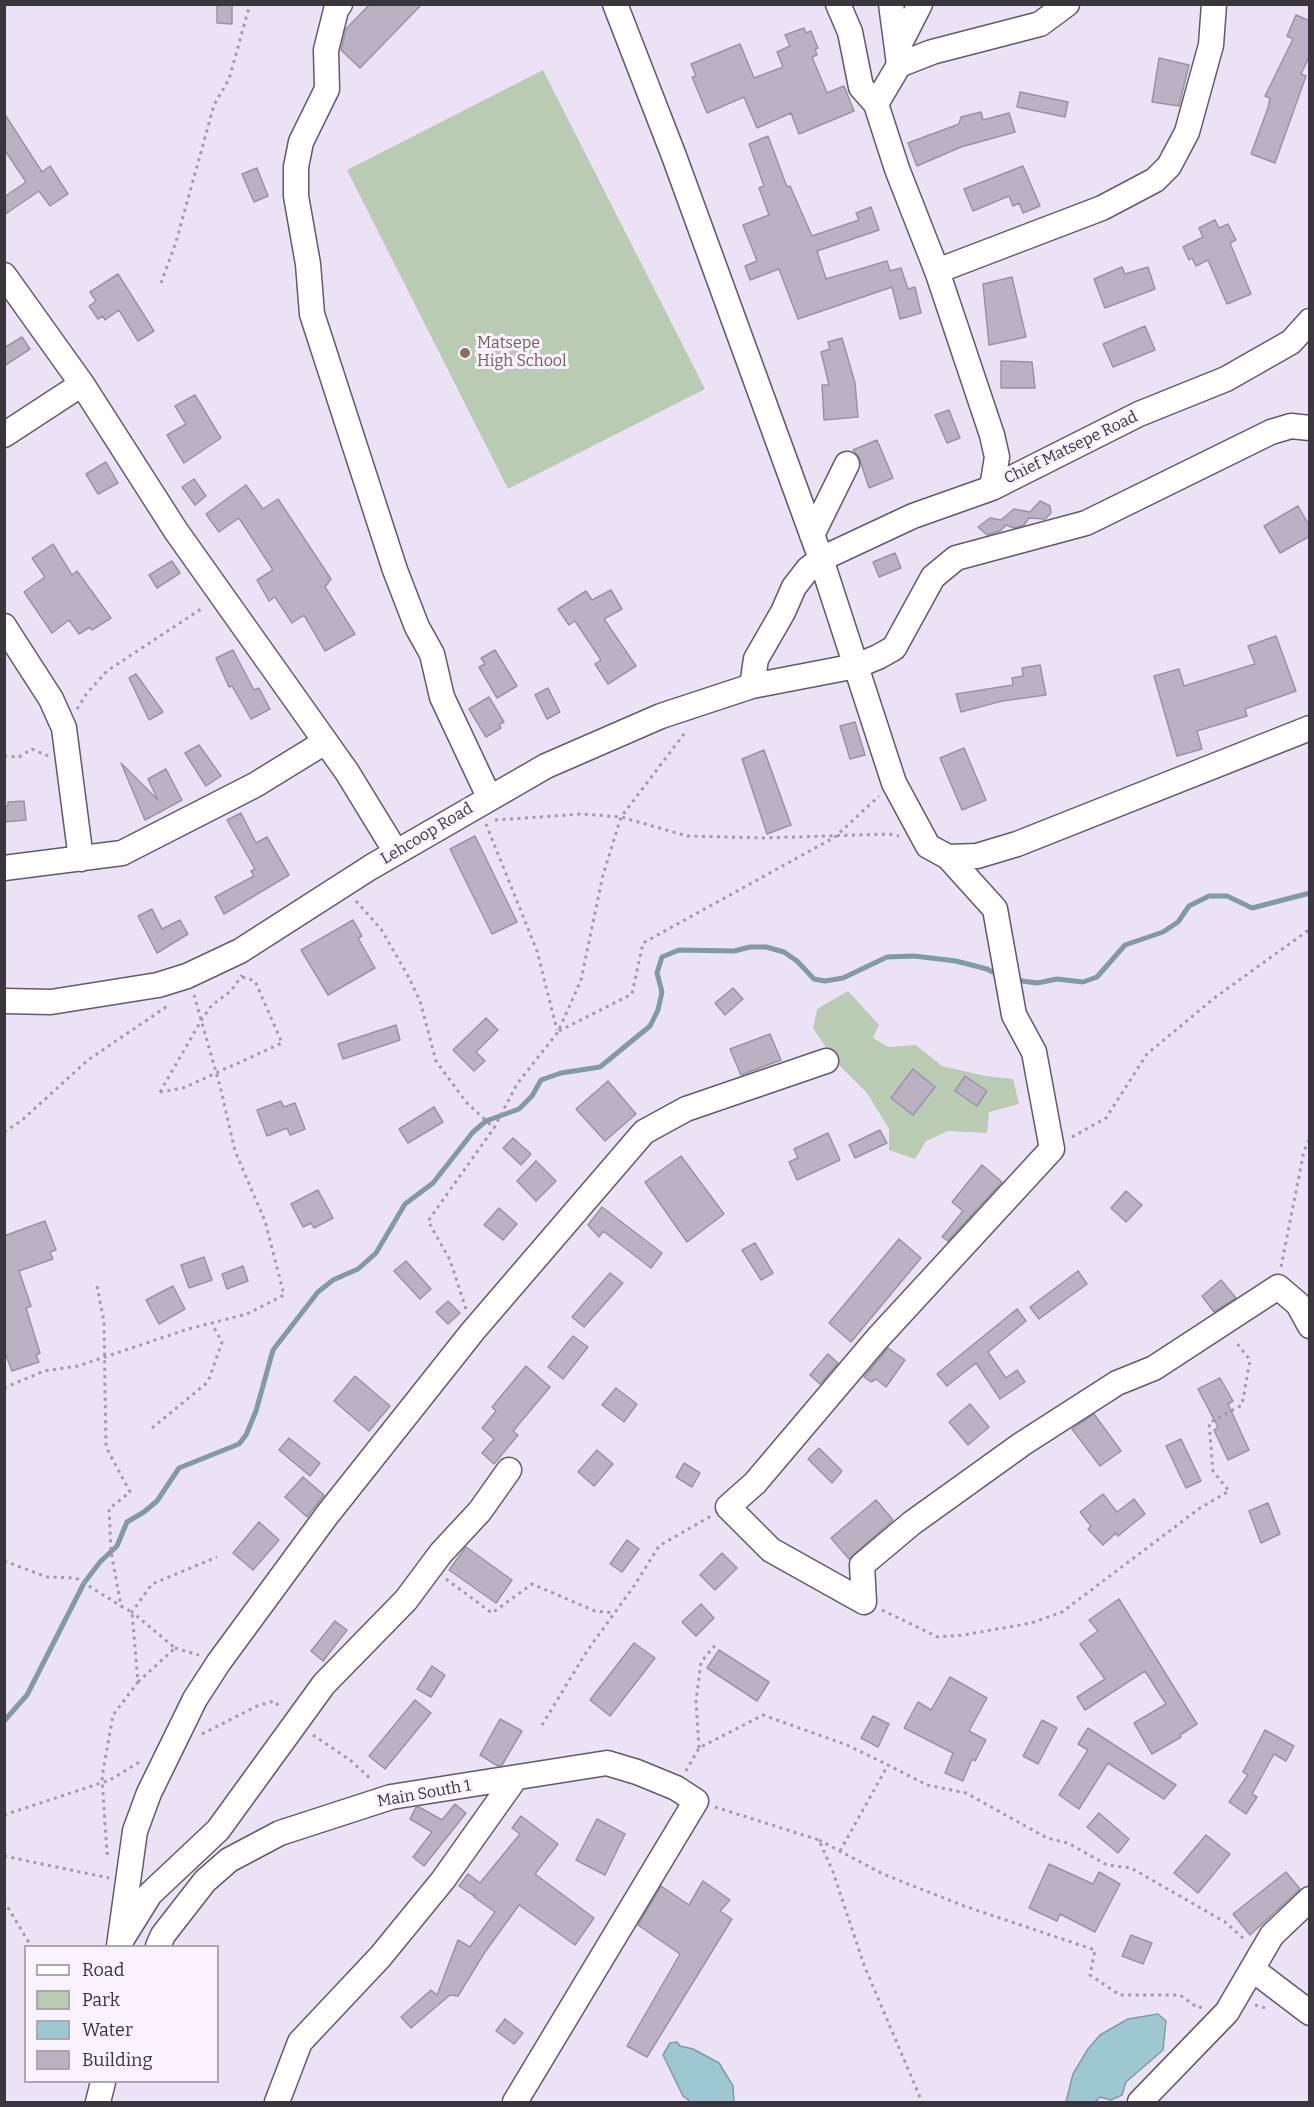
<!DOCTYPE html>
<style>
body{margin:0}
#map{position:relative;width:1314px;height:2107px;overflow:hidden;background:#ebe3f5;font-family:Bitter,serif}
canvas{display:block}
.frame{position:absolute;inset:0;border:6px solid #39363d;pointer-events:none}
.legend{position:absolute;left:24px;top:1945px;width:195px;height:138px;box-sizing:border-box;background:#f7f2fd;border:2px solid #aba7b0;margin:0;padding:8px 10px;list-style:none;font-size:18px;color:#39363d}
.legend li{display:flex;align-items:center;gap:12px;height:30px}
.legend b{width:30px;border:2px solid #aba7b0}
</style>
<div id="map">
<canvas width="1314" height="2107"></canvas>
<div class="frame"></div>
<ul class="legend">
<li><b style="height:8px;background:#fff"></b>Road</li>
<li><b style="height:16px;background:#bacbb3"></b>Park</li>
<li><b style="height:16px;background:#9dc8d2"></b>Water</li>
<li><b style="height:16px;background:#bab2c3"></b>Building</li>
</ul>
</div>
<script>
const context = document.querySelector('canvas').getContext('2d');
context.lineJoin = 'round';
function paint(path, color) { context.fillStyle = color; context.fill(path, 'evenodd'); }
const toPath = rows => new Path2D(rows.map(r => 'M' + r).join(''));
function strokePath(path, color, width, dash) { context.strokeStyle = color; context.lineWidth = width; context.lineCap = dash ? 'butt' : 'round'; context.setLineDash(dash || []); context.stroke(path); }
function label(font, color, halo, rows, align = 'center') {
  context.font = font + ' Bitter,serif'; context.lineWidth = 6; context.setLineDash([]); context.textBaseline = 'middle'; context.strokeStyle = halo; context.fillStyle = color; for (const [text, x, y, turn = 0] of rows) {
    context.save(); context.translate(x, y); context.rotate((+turn || 0) * Math.PI / 180); context.textAlign = isNaN(turn) ? turn : align; if (halo) context.strokeText(text, 0, 0); context.fillText(text, 0, 0); context.restore();
  }
}
paint(toPath([
 [543,70,705,389,508,489,347,170],
 [848,991,879,1025,873,1038,888,1047,916,1045,942,1066,985,1076,1013,1079,1019,1104,989,1112,987,1133,948,1131,926,1141,915,1159,889,1150,889,1129,867,1093,835,1061,813,1028,817,1009]
]), '#bacbb3');
const water = toPath([
 [1158,2014,1166,2021,1163,2050,1126,2082,1122,2095,1111,2100,1100,2097,1095,2102,1066,2102,1073,2074,1088,2049,1100,2035,1128,2019,1158,2014],
 [677,2042,680,2046,693,2049,719,2063,733,2086,734,2102,691,2102,683,2096,663,2055,670,2043,677,2042]
]);
paint(water, '#9dc8d2');
strokePath(water, '#7f9ca5', 1.5);
strokePath(toPath([
 [1015,980,1037,983,1057,979,1083,982,1097,977,1125,945,1163,932,1178,922,1189,906,1209,896,1227,896,1252,908,1310,893],
 [4,1721,27,1695,84,1583,100,1562,117,1546,127,1522,144,1512,157,1501,179,1468,239,1444,246,1435,256,1411,273,1350,318,1292,333,1280,358,1269,376,1253,405,1204,433,1183,473,1132,486,1121,519,1109,532,1096,541,1080,561,1073,600,1067,650,1026,658,1010,662,992,657,973,662,957,679,950,734,951,750,947,766,947,784,952,797,961,814,979,825,981,843,978,887,957,914,956,956,961,987,969,1000,976]
]), '#7f9ca5', 5);
const building = toPath([
 [217,4,232,4,232,24,217,23,217,4],
 [370,4,422,4,360,68,341,50,346,29,370,4],
 [1296,15,1310,21,1310,55,1301,74,1306,76,1275,163,1251,154,1268,108,1270,98,1265,96,1293,39,1287,36,1296,15],
 [804,28,806,33,811,31,818,48,815,49,817,55,812,57,827,93,844,86,854,111,799,134,791,113,757,128,744,97,707,113,692,77,696,76,691,64,740,44,754,78,783,67,777,52,790,46,785,35,804,28],
 [1159,58,1189,65,1179,106,1152,102,1159,58],
 [1020,92,1068,102,1065,117,1017,107,1020,92],
 [981,112,983,120,1009,113,1015,132,961,147,917,166,908,143,959,124,961,117,981,112],
 [4,113,42,172,50,166,68,194,50,206,39,191,4,215,4,197,26,182,4,149,4,113],
 [768,136,787,187,790,186,812,236,859,220,856,213,871,207,879,230,817,251,826,279,887,261,890,271,901,268,908,289,915,287,921,313,900,319,892,287,798,319,779,269,750,280,745,266,757,261,743,225,769,215,759,188,764,186,749,144,768,136],
 [1023,166,1040,206,1023,213,1019,203,1013,206,1009,196,973,211,964,189,1023,166],
 [257,168,268,196,254,202,242,174,257,168],
 [1215,220,1219,228,1228,224,1236,240,1230,243,1251,294,1227,304,1208,260,1196,266,1192,258,1189,260,1183,247,1203,237,1199,228,1215,220],
 [1122,267,1125,274,1148,267,1155,289,1105,308,1094,279,1122,267],
 [118,274,154,331,138,341,119,310,105,320,103,316,98,319,89,306,96,301,90,292,118,274],
 [1012,277,1026,337,989,345,983,284,1012,277],
 [1145,326,1155,350,1113,367,1103,344,1145,326],
 [22,337,30,349,4,366,4,348,22,337],
 [842,338,855,383,858,417,824,420,822,385,829,385,821,352,830,349,828,342,842,338],
 [1001,361,1032,362,1035,388,1001,388,1001,361],
 [195,395,221,438,184,463,167,435,186,424,175,406,195,395],
 [949,410,960,438,947,443,935,415,949,410],
 [877,440,893,478,869,488,859,457,853,450,877,440],
 [106,462,118,483,98,494,86,474,106,462],
 [194,479,206,496,195,505,182,487,194,479],
 [246,485,263,509,278,499,331,579,325,587,355,634,325,651,304,615,292,623,275,597,269,601,257,580,273,570,239,518,219,532,206,514,246,485],
 [1040,501,1050,506,1051,513,1045,519,1029,518,1024,525,1014,528,1006,525,1000,531,987,535,978,527,990,518,1001,520,1014,509,1030,512,1040,501],
 [1298,506,1310,527,1310,536,1280,553,1264,526,1298,506],
 [53,544,72,575,77,571,111,618,92,630,90,627,79,634,69,620,52,633,24,592,45,577,32,558,53,544],
 [895,553,901,568,879,577,873,562,895,553],
 [172,561,180,573,157,588,149,575,172,561],
 [611,590,622,609,604,619,636,666,608,684,595,664,601,660,575,621,569,625,558,609,586,591,592,600,611,590],
 [1276,636,1296,691,1245,709,1247,716,1197,731,1202,749,1177,756,1154,676,1179,669,1184,686,1255,664,1248,646,1276,636],
 [233,650,254,690,259,688,270,709,251,719,232,686,229,687,216,658,233,650],
 [495,650,517,686,497,698,479,667,485,664,481,658,495,650],
 [1040,665,1046,695,1002,701,961,712,956,694,1013,685,1012,678,1023,676,1022,668,1040,665],
 [136,674,163,712,149,720,129,678,136,674],
 [548,688,560,712,547,719,535,695,548,688],
 [489,697,504,722,499,725,501,728,486,737,469,709,489,697],
 [855,722,865,755,850,759,840,726,855,722],
 [199,745,221,776,206,786,185,753,199,745],
 [964,748,986,800,962,810,940,758,964,748],
 [764,750,791,825,767,834,742,759,764,750],
 [121,763,158,800,148,779,166,769,182,800,145,820,121,763],
 [24,801,26,820,4,822,4,806,8,806,8,802,24,801],
 [241,813,256,843,267,837,289,875,224,914,215,897,254,876,251,871,255,869,227,820,241,813],
 [475,836,517,922,492,934,450,849,475,836],
 [152,909,162,929,180,920,188,934,157,953,138,916,152,909],
 [353,920,362,936,358,938,375,968,328,995,301,950,353,920],
 [733,988,743,999,725,1015,715,1003,733,988],
 [486,1018,498,1030,476,1052,485,1061,474,1071,453,1050,486,1018],
 [396,1025,400,1040,343,1059,338,1044,396,1025],
 [770,1034,781,1060,741,1075,730,1049,770,1034],
 [913,1069,935,1087,913,1115,891,1098,913,1069],
 [965,1076,987,1091,977,1106,955,1091,965,1076],
 [608,1081,636,1114,605,1141,576,1109,608,1081],
 [281,1101,284,1107,295,1103,305,1129,290,1135,287,1128,267,1136,257,1110,281,1101],
 [434,1107,443,1122,408,1143,399,1129,434,1107],
 [880,1130,887,1143,855,1158,849,1145,880,1130],
 [828,1133,840,1160,797,1180,789,1162,798,1158,794,1149,828,1133],
 [513,1138,531,1154,521,1165,503,1148,513,1138],
 [681,1156,724,1214,687,1242,645,1182,681,1156],
 [536,1161,556,1181,536,1201,517,1181,536,1161],
 [982,1165,1002,1182,948,1241,942,1237,963,1211,952,1202,982,1165],
 [318,1190,333,1218,314,1228,311,1223,303,1227,291,1204,318,1190],
 [1126,1191,1142,1205,1126,1222,1111,1208,1126,1191],
 [602,1207,662,1253,651,1268,603,1231,599,1237,588,1225,602,1207],
 [499,1208,517,1224,503,1240,484,1225,499,1208],
 [45,1221,56,1250,50,1252,53,1259,19,1271,31,1306,26,1308,40,1353,36,1355,39,1362,12,1371,4,1350,4,1236,45,1221],
 [899,1239,921,1258,851,1342,829,1323,899,1239],
 [755,1243,773,1273,761,1280,742,1250,755,1243],
 [204,1257,212,1280,189,1288,181,1265,204,1257],
 [406,1261,431,1289,420,1299,394,1271,406,1261],
 [243,1266,248,1281,227,1289,222,1274,243,1266],
 [1078,1271,1087,1284,1039,1319,1030,1307,1078,1271],
 [610,1273,623,1283,584,1327,572,1317,610,1273],
 [1221,1280,1236,1298,1214,1312,1202,1296,1221,1280],
 [173,1286,185,1309,159,1324,146,1300,173,1286],
 [448,1301,460,1313,448,1324,436,1312,448,1301],
 [1017,1309,1026,1321,988,1352,1006,1378,1017,1370,1025,1382,1000,1399,976,1363,947,1386,937,1374,1017,1309],
 [573,1336,588,1347,563,1379,548,1367,573,1336],
 [888,1348,905,1360,886,1387,876,1379,871,1382,864,1377,888,1348],
 [828,1354,838,1363,820,1384,810,1375,828,1354],
 [526,1366,550,1387,513,1431,518,1435,494,1464,482,1453,494,1439,482,1428,496,1411,492,1407,526,1366],
 [355,1376,390,1406,369,1431,334,1401,355,1376],
 [1220,1378,1233,1401,1228,1404,1249,1450,1228,1460,1214,1430,1218,1427,1198,1389,1220,1378],
 [616,1388,637,1404,624,1422,602,1405,616,1388],
 [970,1404,989,1427,968,1445,949,1422,970,1404],
 [1094,1414,1121,1451,1100,1466,1072,1429,1094,1414],
 [289,1438,320,1463,310,1476,279,1450,289,1438],
 [1181,1439,1201,1481,1186,1488,1166,1446,1181,1439],
 [819,1448,842,1471,832,1483,808,1459,819,1448],
 [597,1450,613,1464,594,1486,578,1472,597,1450],
 [684,1463,700,1473,692,1487,676,1477,684,1463],
 [303,1477,324,1495,307,1517,285,1497,303,1477],
 [1103,1494,1117,1512,1134,1499,1145,1514,1118,1536,1116,1533,1103,1545,1088,1529,1091,1526,1080,1512,1103,1494],
 [876,1500,893,1520,849,1559,831,1538,876,1500],
 [1268,1503,1280,1534,1261,1543,1249,1511,1268,1503],
 [259,1522,279,1540,253,1570,233,1553,259,1522],
 [627,1540,639,1549,622,1572,610,1564,627,1540],
 [466,1547,512,1580,496,1603,449,1570,466,1547],
 [722,1553,737,1568,715,1590,700,1575,722,1553],
 [1119,1599,1197,1724,1180,1735,1181,1737,1152,1754,1134,1723,1166,1704,1145,1671,1085,1710,1077,1697,1105,1679,1080,1644,1098,1631,1089,1620,1119,1599],
 [701,1604,714,1618,696,1636,682,1622,701,1604],
 [335,1621,347,1630,323,1661,311,1651,335,1621],
 [634,1643,655,1658,610,1716,590,1700,634,1643],
 [719,1650,769,1682,757,1701,707,1668,719,1650],
 [432,1666,445,1675,431,1697,417,1689,432,1666],
 [950,1677,987,1698,969,1731,986,1740,975,1761,972,1759,963,1781,945,1773,953,1753,904,1728,918,1702,931,1710,950,1677],
 [415,1700,431,1713,385,1769,369,1756,415,1700],
 [873,1716,889,1724,878,1747,861,1738,873,1716],
 [500,1719,522,1731,502,1765,498,1766,480,1755,500,1719],
 [1042,1720,1057,1728,1038,1764,1023,1756,1042,1720],
 [1088,1728,1176,1785,1164,1799,1108,1763,1079,1809,1059,1795,1088,1750,1078,1744,1088,1728],
 [1265,1730,1294,1746,1286,1761,1274,1754,1252,1794,1257,1797,1246,1814,1229,1802,1248,1775,1243,1772,1265,1730],
 [455,1804,466,1813,424,1866,413,1857,432,1832,410,1819,416,1807,419,1807,442,1820,455,1804],
 [1099,1813,1129,1839,1118,1853,1087,1827,1099,1813],
 [521,1816,558,1844,535,1874,594,1918,575,1945,519,1905,485,1952,458,1996,450,1995,411,2028,401,2017,431,1990,437,1995,458,1940,470,1947,495,1912,474,1897,475,1894,474,1896,459,1886,468,1874,480,1883,520,1834,512,1828,521,1816],
 [597,1819,625,1834,605,1875,576,1860,597,1819],
 [1206,1835,1230,1854,1198,1893,1174,1873,1206,1835],
 [1049,1864,1093,1884,1099,1872,1120,1884,1095,1932,1060,1914,1057,1921,1029,1908,1049,1864],
 [1286,1872,1300,1889,1250,1935,1233,1914,1286,1872],
 [703,1881,730,1900,720,1911,732,1919,647,2057,627,2046,680,1954,638,1925,661,1886,689,1905,703,1881],
 [1131,1935,1152,1943,1143,1964,1122,1956,1131,1935],
 [505,2019,523,2033,514,2044,496,2031,505,2019]
]);
paint(building, '#bab2c3');
strokePath(building, '#9a93a3', 1.5);
const minor = toPath([
 [340,4,336,10,326,50,327,89,301,142,296,167,296,196,308,264,312,314,395,570,417,627,432,654,442,697,489,797],
 [615,4,674,156,821,559,894,783,928,846,948,857,977,856,1017,844,1310,728],
 [838,4,850,32,861,87,876,104,897,169,937,271,992,435,997,457,992,488],
 [891,4,897,49],
 [899,65,932,52,1040,24,1067,4],
 [876,104,899,65,897,49,920,4],
 [937,271,1102,208,1155,180,1169,166,1187,132,1211,45,1214,4],
 [4,275,82,384,176,531,347,772,396,852],
 [4,435,82,384],
 [812,535,847,464],
 [4,626,51,699,64,728,81,859],
 [752,686,756,659,783,612,794,587,808,569,821,559,913,516,992,488,1139,414,1226,379,1291,342,1310,321],
 [948,857,995,909,1014,1015,1034,1052,1052,1149,877,1339,755,1483,728,1507,771,1550,864,1602,862,1565,912,1523,1022,1444,1117,1383,1154,1368,1278,1287,1298,1304,1310,1326],
 [4,868,122,853,255,785,325,742],
 [4,1001,51,1002,158,985,187,976,240,951,371,867,546,766,661,716,752,686,856,666,878,657,894,648,933,577,956,558,1086,523,1271,432,1291,426,1310,428],
 [122,1939,150,1894,218,1830,324,1684,406,1600,441,1553,480,1511,509,1470],
 [119,1946,135,1831,149,1793,195,1699,219,1662,327,1515,473,1331,644,1132,686,1109,826,1061],
 [158,1946,163,1935,205,1881,229,1860,280,1833,391,1797,607,1763,637,1772,676,1788,696,1801,515,2102],
 [1252,1969,1310,2013],
 [98,2102,103,2082],
 [277,2102,300,2042,380,1957,443,1880,514,1780],
 [1140,2102,1227,2012,1272,1935,1310,1899]
]);
strokePath(minor, '#615a69', 27);
strokePath(toPath([
 [161,283,176,242,214,105,229,79,250,4],
 [77,709,87,693,107,671,204,607],
 [4,756,19,757,32,749,48,756],
 [495,820,582,814,621,817,687,836,765,838,889,834,899,836],
 [486,824,537,951,557,1030],
 [356,901,381,929,408,976,420,1001,436,1061,466,1102,494,1128],
 [559,1031,632,994,643,943,835,837,879,796],
 [160,1092,183,1088,282,1043,255,981,242,977],
 [160,1092,202,1019,212,1005,231,991,242,975],
 [4,1132,21,1121,88,1060,169,1005],
 [1072,1137,1106,1118,1147,1054,1213,999,1310,929],
 [1281,1267,1304,1151,1310,1138],
 [97,1286,104,1322,106,1447,130,1492,109,1509,111,1551,121,1606,132,1612,138,1682,113,1715,102,1777,107,1853,111,1858],
 [466,1309,450,1260,428,1221,494,1128,517,1084,558,1032,581,980,603,875,621,817,687,730],
 [4,1388,44,1371,78,1366,188,1329,247,1314,284,1295,265,1221,235,1151,220,1086,194,995],
 [152,1428,208,1382,222,1342,212,1324],
 [4,1561,47,1577,76,1578,121,1606],
 [446,1579,492,1613,532,1584,595,1611,614,1613],
 [882,1610,938,1637,963,1635,1031,1623,1062,1612,1200,1508,1229,1491,1213,1471,1209,1423,1242,1405,1250,1360,1235,1341],
 [175,1648,199,1655],
 [138,1682,175,1648,132,1612,152,1584,217,1557],
 [542,1725,587,1651,634,1586,659,1546,711,1516],
 [202,1734,257,1706,274,1701,281,1708],
 [313,1735,350,1760,372,1780],
 [699,1748,696,1701,701,1662,716,1644],
 [686,1771,699,1748,763,1715,847,1745,888,1765],
 [715,1807,819,1840,833,1872,864,1965,922,2102],
 [4,1815,110,1780,141,1761],
 [819,1840,883,1874,964,1906,1095,1950,1090,1975,1120,1995,1180,1995,1198,2008,1202,2007],
 [840,1851,888,1765,927,1785,966,1793,1047,1838,1068,1843,1107,1865,1131,1868,1225,1922,1246,1941],
 [4,1856,109,1878],
 [4,1901,31,1946],
 [1255,2005,1269,2009]
]), '#a19ba8', 3, [3, 4.5]);
strokePath(minor, '#fff', 24);
for (const [x, y, r, color] of [
 [465,353,6,"#8d6e63"]
]) { const dot = new Path2D(); dot.arc(x, y, r, 0, 2 * Math.PI); context.fillStyle = color; context.fill(dot); strokePath(dot, '#f7f2fd', 2); }
label('16px', '#785e54', '#f7f2fd', [
 ["Matsepe",477,344],
 ["High School",477,362]
], 'left');
label('16px', '#39363d', '#f7f2fd', [
 ["Chief Matsepe Road",1071,448,-26],
 ["Lehcoop Road",427,834,-31],
 ["Main South 1",424,1794,-10]
]);
</script>
